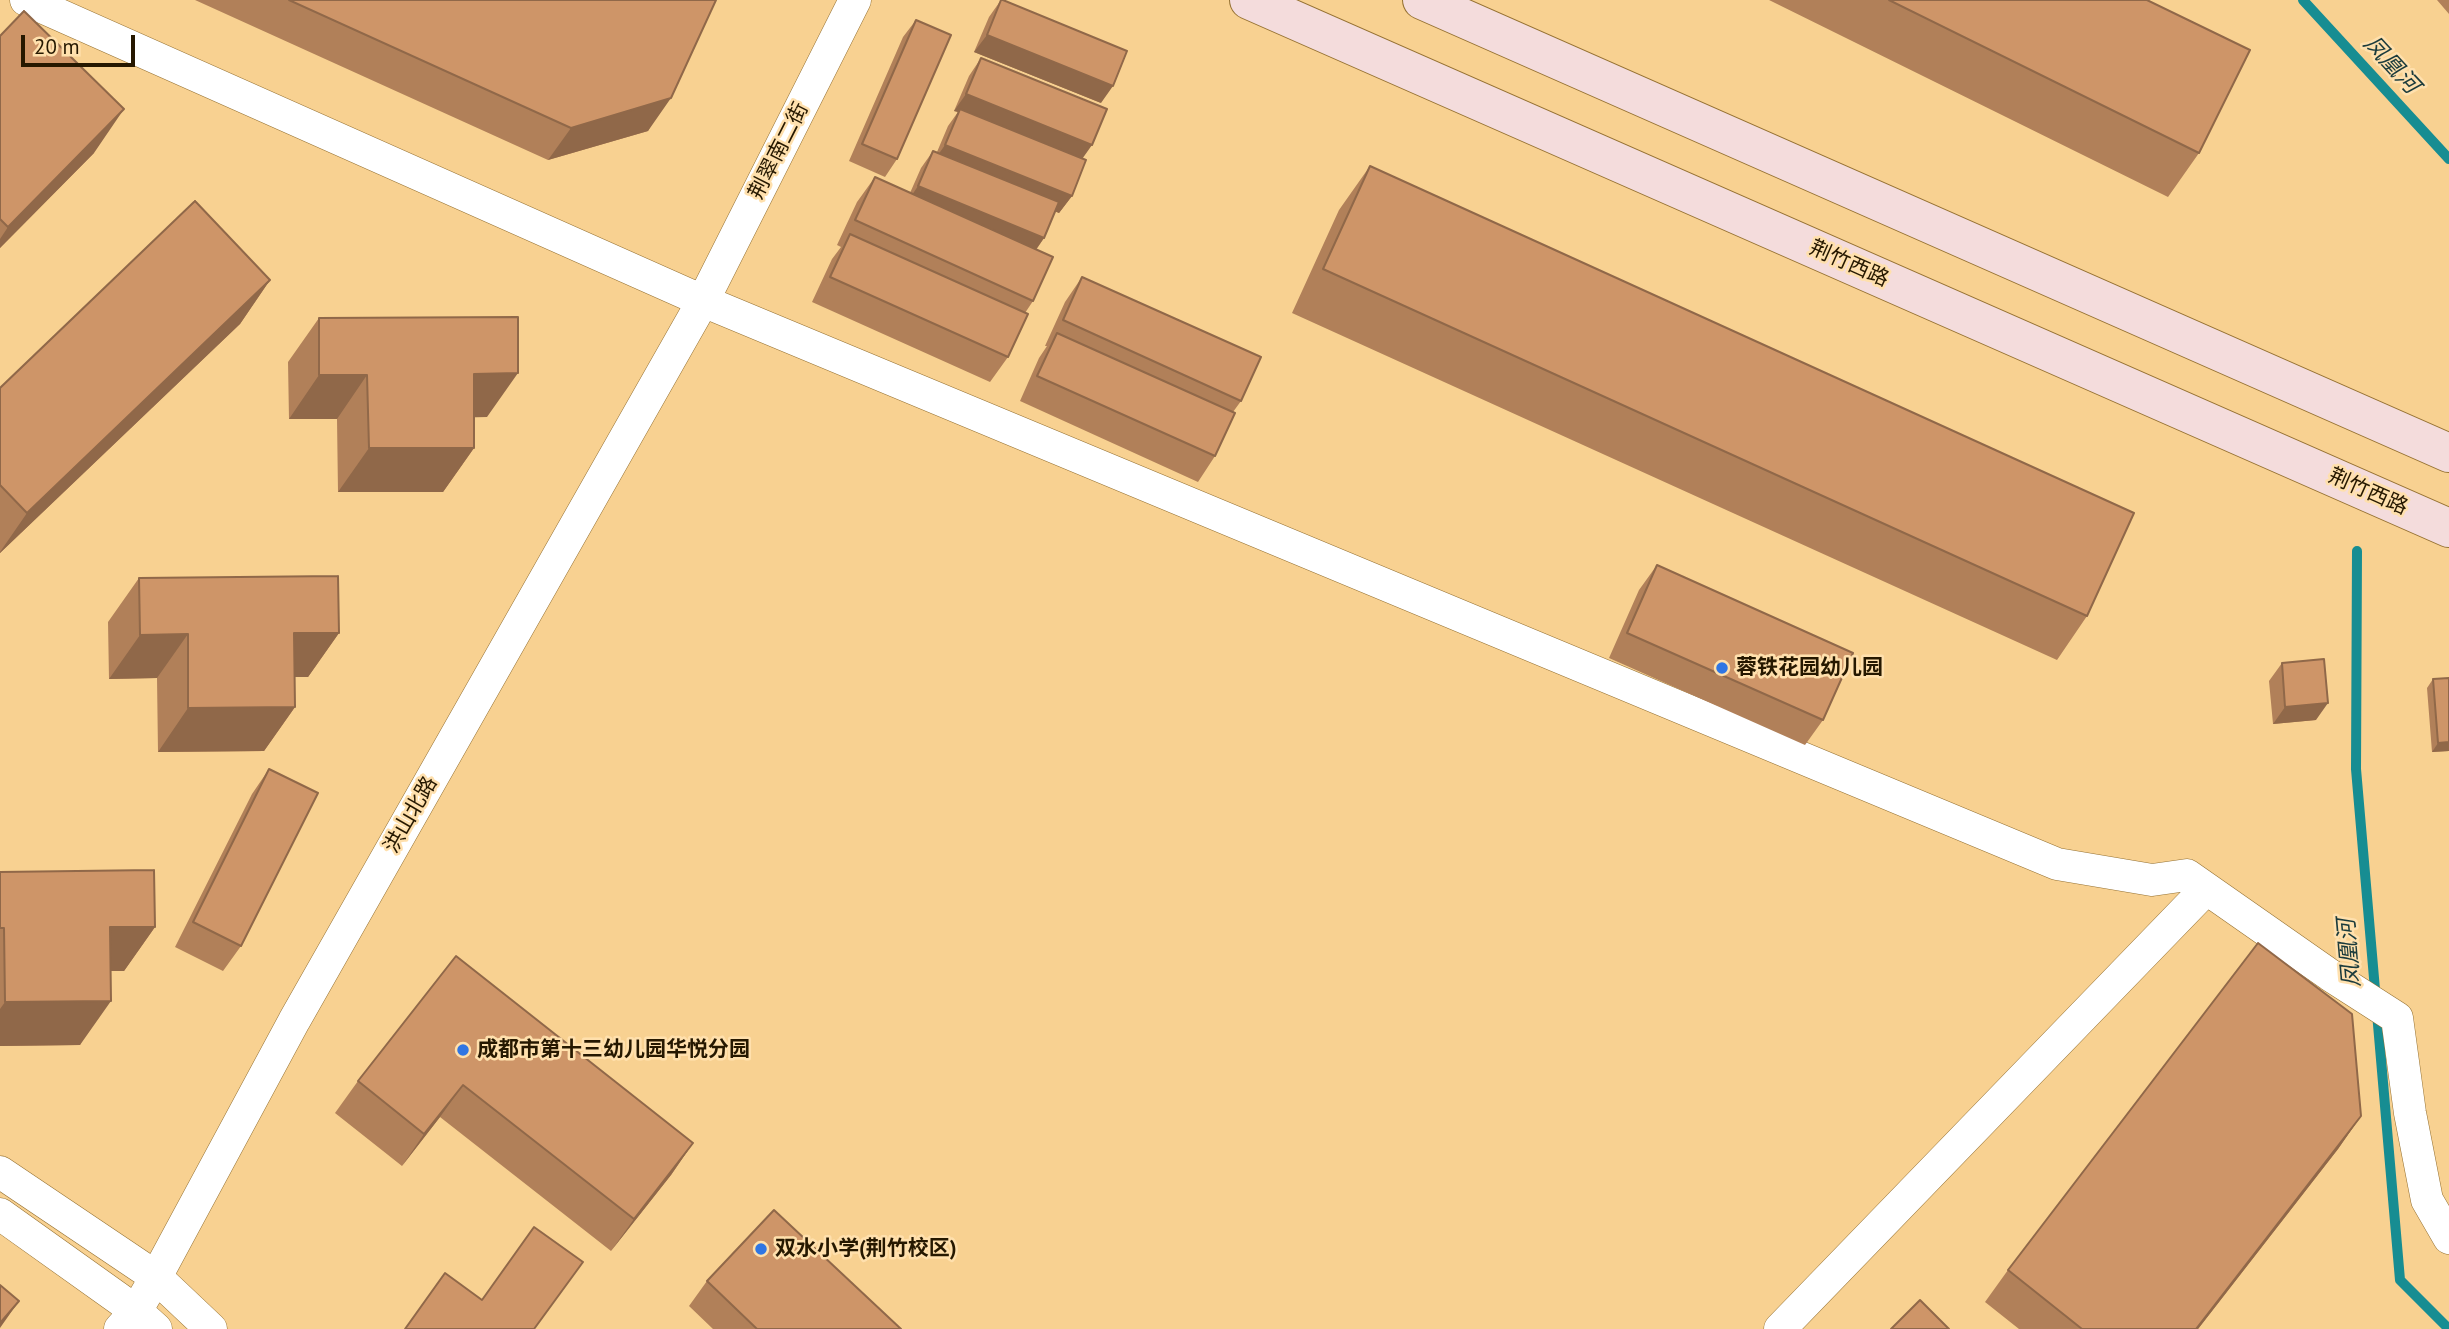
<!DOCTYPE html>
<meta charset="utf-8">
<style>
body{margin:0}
#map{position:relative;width:2449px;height:1329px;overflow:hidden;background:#f8d191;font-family:"PT Sans",sans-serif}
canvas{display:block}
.scale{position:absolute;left:21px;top:35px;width:114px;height:32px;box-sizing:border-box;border:4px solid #261800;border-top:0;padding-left:9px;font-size:21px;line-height:24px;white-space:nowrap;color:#261800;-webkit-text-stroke:5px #ffe0ad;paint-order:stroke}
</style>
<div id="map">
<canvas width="2449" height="1329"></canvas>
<div class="scale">20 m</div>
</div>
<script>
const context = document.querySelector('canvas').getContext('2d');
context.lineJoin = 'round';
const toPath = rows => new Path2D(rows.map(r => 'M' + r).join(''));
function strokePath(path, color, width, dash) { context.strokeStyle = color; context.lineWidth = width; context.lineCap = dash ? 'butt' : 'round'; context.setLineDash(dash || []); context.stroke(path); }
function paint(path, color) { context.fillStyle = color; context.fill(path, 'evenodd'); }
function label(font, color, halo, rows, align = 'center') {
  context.font = font + ' "PT Sans","Noto Sans SC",sans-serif'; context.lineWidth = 5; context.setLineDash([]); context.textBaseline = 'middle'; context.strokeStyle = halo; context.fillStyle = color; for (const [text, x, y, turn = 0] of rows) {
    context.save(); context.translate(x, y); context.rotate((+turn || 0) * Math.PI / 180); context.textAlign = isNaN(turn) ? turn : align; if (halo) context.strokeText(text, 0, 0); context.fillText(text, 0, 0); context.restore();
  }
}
strokePath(toPath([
 [2303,0,2449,159],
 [2357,551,2356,769,2400,1280,2449,1329]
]), '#178d92', 10);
const minor = toPath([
 [26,0,703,301,2057,864,2152,880,2187,875,2330,975,2397,1018,2410,1113,2427,1200,2449,1238],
 [0,1172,156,1277,211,1329],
 [0,1214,136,1311,156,1329],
 [120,1329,136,1311,156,1277,294,1021,703,301,855,0],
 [1780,1329,2206,889]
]);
const secondary = toPath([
 [1249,0,2449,528],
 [1422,0,2449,453]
]);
strokePath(minor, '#957132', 33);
strokePath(secondary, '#957132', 40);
strokePath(minor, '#fff', 32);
strokePath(secondary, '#f4dcdc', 38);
paint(toPath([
 [195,0,716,0,648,131,548,160],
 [1001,0,1101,103,974,52,989,17],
 [1769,0,2147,0,2199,153,2168,197],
 [2437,0,2449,0,2449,14],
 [916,20,897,159,885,177,849,161,903,37],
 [0,36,94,153,0,248],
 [981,58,1083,159,1072,196,1059,213,1055,211,1044,238,1036,250,1033,301,1025,313,1008,357,990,382,812,302,832,259,841,247,837,245,857,202,875,177,910,193,921,168,933,151,937,152,948,126,958,112,954,111,969,76],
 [1370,166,2087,616,2057,660,1292,313,1339,210],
 [1082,277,1241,401,1233,412,1215,456,1198,482,1020,401,1039,358,1047,346,1045,346,1065,302],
 [270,280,240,324,0,553,0,388],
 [319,318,487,417,474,417,474,448,443,492,338,492,337,419,289,419,288,362],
 [1657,565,1823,720,1805,745,1609,658,1639,590],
 [139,578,339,633,308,677,294,677,295,707,264,751,158,752,157,678,109,679,108,622],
 [2282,663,2316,720,2273,724,2269,681],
 [2449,678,2449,751,2432,752,2427,688,2433,679],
 [269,769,241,946,223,971,175,947,252,794],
 [0,872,155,927,124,971,111,971,80,1045,0,1046],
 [456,956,693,1143,671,1175,611,1251,440,1117,402,1166,335,1113,358,1081],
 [2361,1116,2338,1149,2198,1329,2019,1329,1985,1302,2008,1270],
 [707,1281,901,1329,713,1329,689,1306]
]), '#b18059');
paint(toPath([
 [987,35,1113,86,1101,103,974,52],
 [966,94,1092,145,1080,162,960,109,958,112,954,111],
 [671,98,648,131,548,160,571,128],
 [124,109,94,153,0,248,0,239,8,227],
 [945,145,1072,196,1059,213,933,162],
 [918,186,1044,238,1032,255,906,204],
 [270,280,240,324,0,553,0,552,27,513],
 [518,373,487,417,443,418,474,374],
 [319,375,367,375,337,419,289,419],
 [369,448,474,448,443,492,338,492],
 [294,633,339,633,308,677,263,677],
 [188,634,157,678,109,679,140,635],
 [2328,703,2316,720,2273,724,2285,707],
 [295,707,264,751,158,752,188,708],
 [2449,742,2449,751,2432,752,2438,743],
 [110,927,155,927,124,971,79,971],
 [111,1001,80,1045,0,1046,0,1009,5,1002],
 [463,1085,440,1117,402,1166,424,1134],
 [2361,1116,2338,1149,2198,1329,2196,1329],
 [693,1143,671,1175,611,1251,634,1219],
 [19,1301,0,1328,0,1323]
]), '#906849');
const building = toPath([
 [289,0,716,0,671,98,571,128,289,0],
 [1001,0,1003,0,1127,51,1113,86,987,35,1001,0],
 [1889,0,2147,0,2250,50,2199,153,1889,0],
 [24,11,124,109,8,227,0,219,0,36,24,11],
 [916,20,951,35,897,159,862,144,916,20],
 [981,58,1107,109,1092,145,966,94,981,58],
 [960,109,1086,160,1072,196,945,145,960,109],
 [933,151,1059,202,1044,238,918,186,933,151],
 [1370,166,2134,513,2087,616,1323,269,1370,166],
 [875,177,1053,257,1033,301,855,220,875,177],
 [195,201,270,280,27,513,0,485,0,388,195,201],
 [850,234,1028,314,1008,357,830,277,850,234],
 [1082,277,1261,357,1241,401,1063,320,1082,277],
 [518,317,518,373,474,374,474,448,369,448,367,375,319,375,319,318,518,317],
 [1057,333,1235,413,1215,456,1037,376,1057,333],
 [1657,565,1853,653,1823,720,1627,633,1657,565],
 [338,576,339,633,294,633,295,707,188,708,188,634,140,635,139,578,338,576],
 [2324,659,2328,703,2285,707,2282,663,2324,659],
 [2449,678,2449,742,2438,743,2433,679,2449,678],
 [269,769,318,793,241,946,193,922,269,769],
 [154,870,155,927,110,927,111,1001,5,1002,4,928,0,928,0,872,154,870],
 [2258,943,2352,1014,2361,1116,2196,1329,2082,1329,2008,1270,2258,943],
 [456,956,693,1143,634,1219,463,1085,424,1134,358,1081,456,956],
 [774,1210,901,1329,757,1329,707,1281,774,1210],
 [534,1227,583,1262,534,1329,405,1329,445,1273,482,1300,534,1227],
 [0,1285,19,1301,0,1323,0,1285],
 [1920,1300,1949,1329,1891,1329,1920,1300]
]);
paint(building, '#ce9568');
strokePath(building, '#906849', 2);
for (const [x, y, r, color] of [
 [1722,668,7,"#3076e3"],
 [463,1050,7,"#3076e3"],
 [761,1249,7,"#3076e3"]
]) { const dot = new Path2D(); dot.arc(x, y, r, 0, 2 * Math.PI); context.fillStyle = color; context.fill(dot); strokePath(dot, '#ffe0ad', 2.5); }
label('21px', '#261800', '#ffe0ad', [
 ["荆翠南二街",779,151,-63],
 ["荆竹西路",1849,264,24],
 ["荆竹西路",2368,492,24],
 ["洪山北路",411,815,-60]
]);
label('bold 21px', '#261800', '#ffe0ad', [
 ["蓉铁花园幼儿园",1736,668],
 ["成都市第十三幼儿园华悦分园",477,1050],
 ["双水小学(荆竹校区)",775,1249]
], 'left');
label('italic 23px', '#1b3b3c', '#ffe0ad', [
 ["凤凰河",2391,65,47],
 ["凤凰河",2350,953,-95]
]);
</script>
